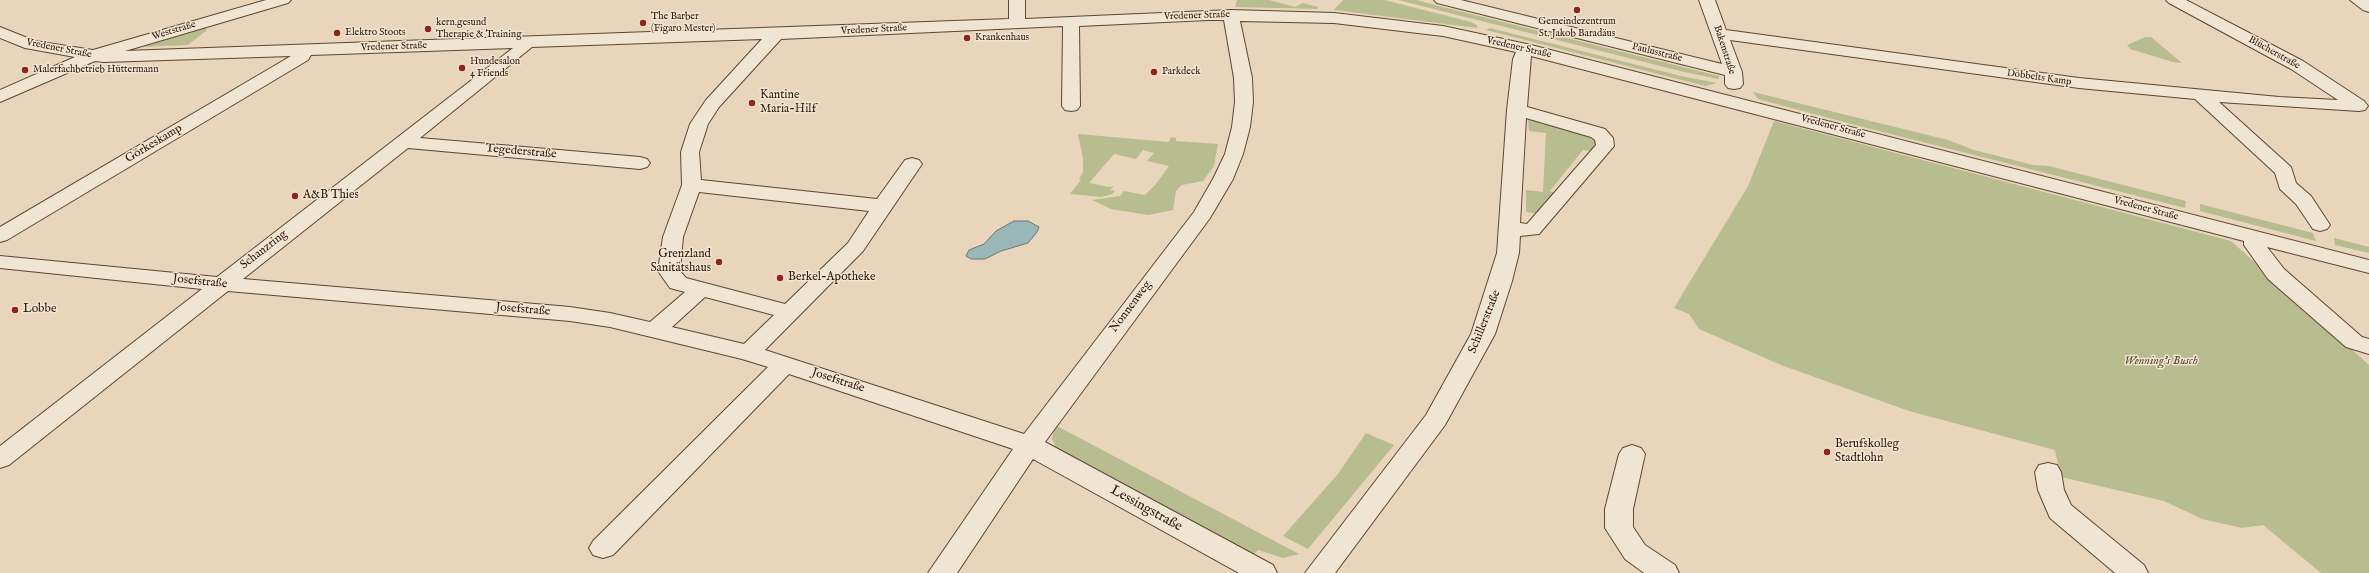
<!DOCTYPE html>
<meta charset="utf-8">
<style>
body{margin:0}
canvas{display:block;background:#e8d5bb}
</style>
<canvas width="2369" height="573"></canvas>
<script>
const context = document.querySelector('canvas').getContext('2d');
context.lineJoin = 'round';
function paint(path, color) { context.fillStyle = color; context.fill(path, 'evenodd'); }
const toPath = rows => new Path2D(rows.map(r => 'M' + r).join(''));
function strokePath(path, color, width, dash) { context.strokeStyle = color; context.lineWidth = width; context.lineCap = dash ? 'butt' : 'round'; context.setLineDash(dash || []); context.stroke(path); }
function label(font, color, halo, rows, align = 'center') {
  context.font = font + ' "IM FELL English",serif'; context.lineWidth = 3; context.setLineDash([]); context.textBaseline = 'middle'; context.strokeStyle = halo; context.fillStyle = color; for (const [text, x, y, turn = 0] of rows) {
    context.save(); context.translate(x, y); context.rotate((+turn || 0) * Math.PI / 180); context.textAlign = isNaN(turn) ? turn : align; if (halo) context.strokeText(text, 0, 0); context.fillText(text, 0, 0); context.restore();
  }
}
paint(toPath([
 [1237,0,1269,0,1295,7,1303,3,1318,7,1318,9,1235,7],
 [1343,0,1384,0,1471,22,1477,25,1477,28,1334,10],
 [1398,0,1416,0,1435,5,1719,76,1719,79,1684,72],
 [203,26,207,30,188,45,143,47,149,42],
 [1490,28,1681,76,1717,83,1705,86,1486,30],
 [2145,37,2151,37,2182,63,2173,62,2130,49,2127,45],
 [1753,92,1948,140,1974,150,2033,165,2049,166,2186,201,2185,208,1855,125,1758,99],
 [1528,117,1588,134,1596,142,1591,151,1583,150,1550,191,1556,193,1540,214,1526,212,1526,190,1543,192,1546,133,1529,131],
 [1774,121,2231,241,2369,365,2369,573,2321,573,2263,525,2242,528,2202,519,2164,501,2061,477,2055,450,1909,411,1781,365,1699,329,1689,314,1674,308,1748,186],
 [1078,134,1169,142,1171,137,1176,138,1176,141,1218,144,1214,166,1203,181,1182,185,1176,191,1173,210,1148,215,1111,209,1092,200,1120,196,1124,191,1145,195,1155,185,1169,166,1147,161,1154,153,1143,150,1136,159,1114,154,1089,183,1109,187,1114,186,1110,190,1115,191,1112,194,1101,197,1070,194,1081,180,1079,179,1083,172,1083,159],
 [2200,204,2313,233,2316,241,2200,211],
 [2334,238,2369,247,2369,253,2335,245],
 [1055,425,1299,554,1283,558,1258,550,1253,555,1058,451,1052,439],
 [1366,433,1394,445,1308,549,1283,536,1338,474]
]), '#b8bd8f');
const water = toPath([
 [1014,221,1028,221,1039,227,1037,232,1028,243,1001,251,985,259,971,259,966,256,969,250,984,244,996,231,1014,221]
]);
paint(water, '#99b7b7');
strokePath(water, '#707771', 1);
const minor = toPath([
 [266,0,291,0,288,3,125,51,1009,19,1009,0,1025,0,1025,19,1231,10,1334,13,1443,26,1531,45,2369,260,2369,273,2267,247,2284,269,2362,337,2369,339,2369,354,2346,347,2268,279,2244,245,2244,241,1531,56,1527,107,1605,129,1613,138,1614,146,1539,234,1520,236,1519,253,1512,281,1495,334,1445,425,1335,573,1305,573,1426,415,1471,334,1497,253,1507,110,1513,59,1516,52,1443,36,1334,23,1240,21,1252,78,1253,102,1250,127,1243,154,1233,179,1210,218,1045,442,1273,565,1277,573,1239,573,1033,459,957,573,928,573,1013,449,789,374,613,555,603,558,593,555,589,548,593,541,768,367,742,359,610,327,570,321,228,291,9,465,0,468,0,446,202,289,0,268,0,256,217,277,513,48,311,55,308,60,7,240,0,242,0,227,291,56,104,62,95,61,0,102,0,90,75,57,25,48,0,38,0,27,35,41,93,50,266,0],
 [1208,20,1224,20,1234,78,1235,102,1232,127,1225,154,1213,179,1194,212,1024,434,765,350,863,251,922,164,919,160,912,158,905,160,877,199,701,180,699,152,708,124,719,107,781,39,1063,26,1062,106,1065,110,1071,111,1077,110,1080,106,1079,26,1208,20],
 [762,39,706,100,690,124,681,152,682,185,663,237,658,271,670,288,685,292,650,322,610,313,570,307,243,279,408,148,640,169,647,167,650,163,647,159,640,157,420,138,532,47,762,39],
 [1526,118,1591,137,1595,140,1596,145,1527,224,1520,223,1526,118],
 [699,192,869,211,848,243,785,304,686,278,680,271,683,237,699,192],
 [705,297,774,315,744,344,672,327,705,297],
 [1434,0,1461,0,1722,64,1699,0,1715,0,1726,30,2079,78,2279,97,2338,100,2291,69,2169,3,2166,0,2186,0,2303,61,2364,101,2368,106,2365,110,2359,111,2219,102,2291,167,2296,183,2311,196,2330,225,2327,229,2320,231,2313,229,2296,204,2280,189,2275,173,2195,99,2079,88,1730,40,1742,72,1743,84,1740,88,1734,89,1728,88,1725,84,1725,75,1437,3,1434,0],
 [2350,0,2369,0,2369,12,2363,10,2350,0],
 [1632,445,1641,448,1645,454,1633,509,1633,527,1645,545,1675,565,1679,573,1644,573,1625,559,1605,528,1605,509,1619,454,1623,448,1632,445],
 [2048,463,2057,465,2061,472,2064,490,2071,505,2144,565,2148,573,2115,573,2050,518,2038,490,2035,472,2039,465,2048,463]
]);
strokePath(minor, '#604635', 2);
paint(minor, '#f0e4d3');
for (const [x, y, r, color] of [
 [1577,10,4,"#8f2418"],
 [643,23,4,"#8f2418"],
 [428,29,4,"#8f2418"],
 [337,33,4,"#8f2418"],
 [967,38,4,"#8f2418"],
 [462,68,4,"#8f2418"],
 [25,70,4,"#8f2418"],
 [1154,72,4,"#8f2418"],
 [752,103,4,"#8f2418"],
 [295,196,4,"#8f2418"],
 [719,262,4,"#8f2418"],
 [780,278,4,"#8f2418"],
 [15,310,4,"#8f2418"],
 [1827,452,4,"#8f2418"]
]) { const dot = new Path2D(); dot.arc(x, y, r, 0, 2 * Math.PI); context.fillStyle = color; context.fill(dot); strokePath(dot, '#f0e4d3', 1.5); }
label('10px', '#321608', '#f0e4d3', [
 ["Vredener Straße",1197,16,-2],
 ["Vredener Straße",874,30,-3],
 ["Weststraße",174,31,-17],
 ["Vredener Straße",394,47,-2],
 ["Vredener Straße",1519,48,13],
 ["Vredener Straße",59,49,11],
 ["Bakenstraße",1724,50,72],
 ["Paulusstraße",1657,53,14],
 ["Blücherstraße",2274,53,29],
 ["Döbbelts Kamp",2039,78,8],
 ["Vredener Straße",1833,127,15],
 ["Vredener Straße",2146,209,15]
]);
label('10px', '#321608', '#f0e4d3', [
 ["The Barber",651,17],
 ["(Figaro Mester)",651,29],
 ["Gemeindezentrum",1577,22,"center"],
 ["St. Jakob Baradäus",1577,34,"center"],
 ["kern.gesund",436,23],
 ["Therapie & Training",436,35],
 ["Elektro Stoots",345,33],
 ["Krankenhaus",975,38],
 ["Hundesalon",470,62],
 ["4 Friends",470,74],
 ["Malerfachbetrieb Hüttermann",33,70],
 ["Parkdeck",1162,72]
], 'left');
label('12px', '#321608', '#f0e4d3', [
 ["Kantine",760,96],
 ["Maria-Hilf",760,110],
 ["A&B Thies",303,196],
 ["Grenzland",711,255,"right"],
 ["Sanitätshaus",711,269,"right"],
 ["Berkel-Apotheke",788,278],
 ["Lobbe",23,310],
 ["Berufskolleg",1835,445],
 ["Stadtlohn",1835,459]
], 'left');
label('12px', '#321608', '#f0e4d3', [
 ["Görkeskamp",154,144,-31],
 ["Tegederstraße",521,152,5],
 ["Schanzring",264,250,-38],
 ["Josefstraße",200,282,6],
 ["Nonnenweg",1131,307,-53],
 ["Josefstraße",523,310,5],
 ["Schillerstraße",1485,322,-68],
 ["Josefstraße",838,381,18]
]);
label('italic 12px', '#5a4830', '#f0e4d3', [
 ["Wenning's Busch",2161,362]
]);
label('14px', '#321608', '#f0e4d3', [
 ["Lessingstraße",1146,509,29]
]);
</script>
